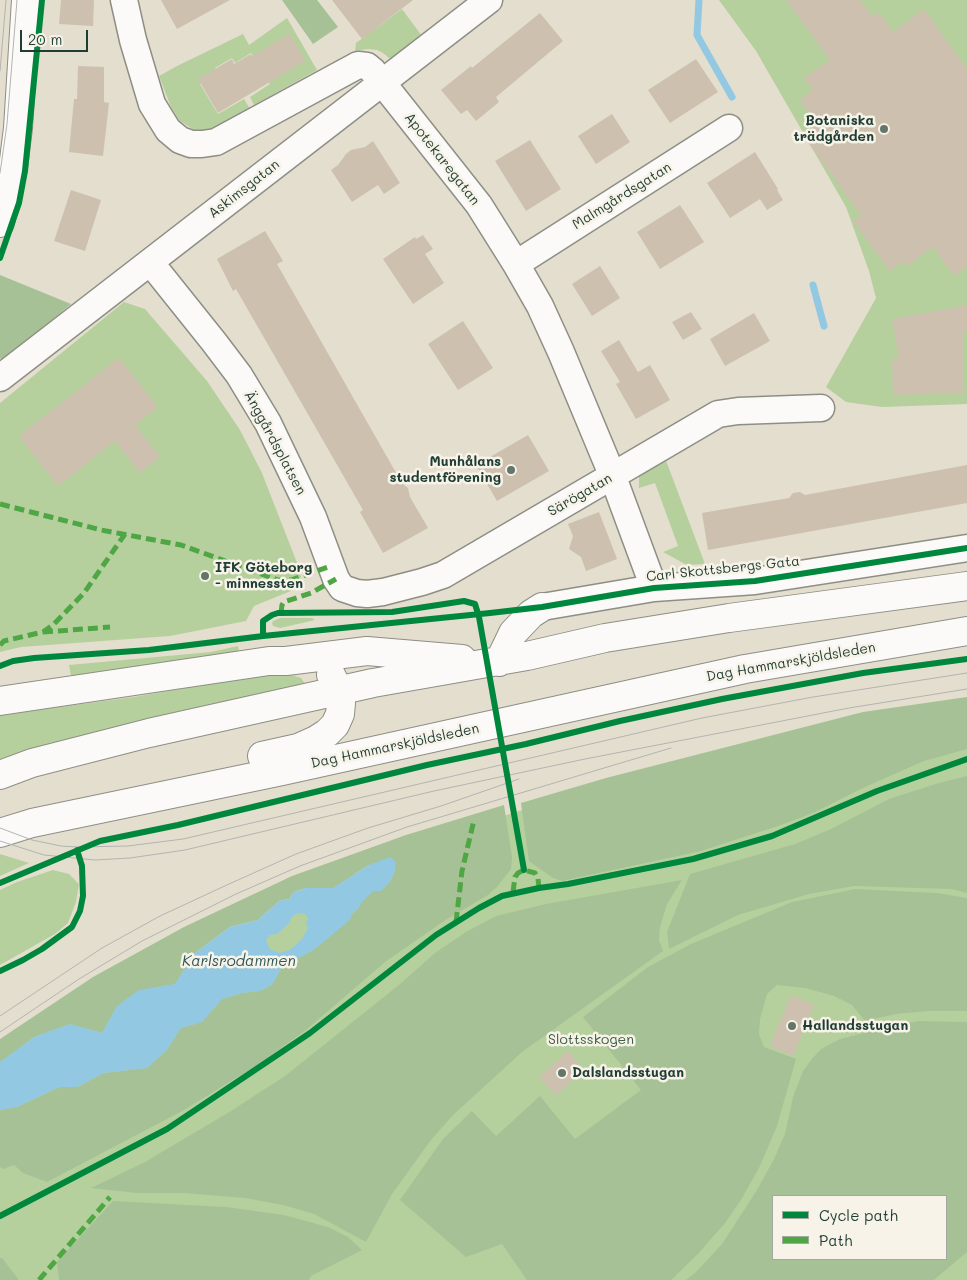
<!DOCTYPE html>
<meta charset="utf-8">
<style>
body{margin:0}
#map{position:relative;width:967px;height:1280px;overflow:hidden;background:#e4dece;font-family:Mali,sans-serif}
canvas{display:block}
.legend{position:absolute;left:772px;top:1195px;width:175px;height:65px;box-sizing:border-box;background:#f7f3e8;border:1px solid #a1aaa0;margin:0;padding:6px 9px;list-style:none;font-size:15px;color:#1f3d34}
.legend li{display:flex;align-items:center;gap:10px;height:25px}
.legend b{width:25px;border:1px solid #a1aaa0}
.scale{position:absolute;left:20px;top:30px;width:68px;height:22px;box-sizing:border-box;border:2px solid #1f3d34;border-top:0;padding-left:6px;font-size:15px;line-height:18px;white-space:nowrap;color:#1f3d34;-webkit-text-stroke:4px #f7f3e8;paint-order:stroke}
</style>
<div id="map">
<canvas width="967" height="1280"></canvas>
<ul class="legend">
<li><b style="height:6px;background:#00873e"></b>Cycle path</li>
<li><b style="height:6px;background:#4fa644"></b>Path</li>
</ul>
<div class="scale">20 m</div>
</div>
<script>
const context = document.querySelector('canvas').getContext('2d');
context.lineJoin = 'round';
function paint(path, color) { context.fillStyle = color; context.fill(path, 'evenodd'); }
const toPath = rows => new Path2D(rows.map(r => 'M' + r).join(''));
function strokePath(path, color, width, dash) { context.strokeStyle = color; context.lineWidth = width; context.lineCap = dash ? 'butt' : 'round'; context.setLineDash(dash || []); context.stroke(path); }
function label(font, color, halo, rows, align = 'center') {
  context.font = font + ' Mali,sans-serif'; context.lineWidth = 5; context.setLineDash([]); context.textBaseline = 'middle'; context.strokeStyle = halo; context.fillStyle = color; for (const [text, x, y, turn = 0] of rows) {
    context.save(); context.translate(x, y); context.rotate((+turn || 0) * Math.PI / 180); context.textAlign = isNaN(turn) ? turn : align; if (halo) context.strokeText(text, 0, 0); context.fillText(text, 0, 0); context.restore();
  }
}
paint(toPath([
 [719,0,967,0,967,404,882,407,846,402,826,387,876,298,869,271,846,207,756,51],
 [402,9,422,36,394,62,383,53,377,50,368,49,355,51,356,43],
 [287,18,317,70,254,105,250,97,270,84,251,53,235,63,232,58,215,68,218,73,200,84,218,114,244,99,250,109,213,129,207,131,194,130,179,120,171,107,159,76,177,66,243,34,249,45],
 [124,302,145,309,207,381,240,430,262,473,299,568,303,586,254,606,246,621,170,636,21,647,0,652,0,403],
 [665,458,705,564,687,565,663,552,678,546,655,483,639,488,639,475],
 [280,618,312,618,315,620,280,628,273,626,272,623,273,621],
 [238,646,239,652,71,676,69,665,211,652],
 [275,672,289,674,301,678,306,685,0,763,0,715,134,697],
 [967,699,967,1280,0,1280,0,1049,416,844,569,795],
 [773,1196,946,1196,946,1259,773,1259],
 [0,854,29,863,0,876],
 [53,870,69,874,79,884,76,902,68,923,55,934,0,965,0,890,17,882]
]), '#b6d09d');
paint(toPath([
 [282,0,317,0,338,27,313,44],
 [0,275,71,304,3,361,0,358],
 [967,697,967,749,924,761,865,787,813,813,781,825,701,851,562,881,553,878,529,861,521,803,606,778,863,712],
 [967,776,967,893,951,889,854,886,809,894,738,915,669,949,667,932,690,874,795,844,831,829,889,799,939,783],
 [504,805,512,857,511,869,497,887,488,895,447,919,385,962,306,1030,257,1065,184,1110,47,1182,23,1173,14,1165,3,1169,0,1167,0,1110,17,1107,60,1087,77,1087,104,1073,147,1068,166,1051,181,1028,202,1022,222,999,242,993,260,991,272,985,282,967,315,949,358,909,360,903,373,891,381,891,391,880,395,871,369,865,333,888,306,888,294,892,289,899,279,901,258,920,230,927,195,953,175,984,157,987,117,1006,102,1033,70,1024,34,1037,0,1062,0,1039,93,977,184,927,292,876,406,835],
 [682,880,667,904,660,927,659,940,663,951,522,1052,452,1116,431,1140,392,1194,366,1242,314,1214,283,1205,245,1198,184,1193,137,1193,91,1188,145,1162,231,1111,285,1076,399,985,435,953,466,932,496,916,546,904],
 [855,889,937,893,967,898,967,1011,929,1011,896,1014,865,1021,852,1005,834,996,805,988,777,985,767,994,760,1019,759,1034,764,1047,796,1059,777,1126,760,1166,741,1200,725,1223,698,1254,671,1280,527,1280,502,1244,466,1257,400,1200,443,1139,472,1111,496,1136,540,1096,575,1139,641,1090,583,1017,648,967,691,944,792,902],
 [919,1021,967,1022,967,1252,934,1280,686,1280,695,1273,722,1244,757,1190,774,1159,785,1134,793,1097,803,1071,811,1060,821,1049,840,1039,884,1028],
 [773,1196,946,1196,946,1259,773,1259],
 [113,1201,226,1207,284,1215,328,1227,348,1237,362,1250,311,1276,309,1280,59,1280,57,1262],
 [0,1258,2,1258,19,1280,0,1280]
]), '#a6c195');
paint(toPath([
 [390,857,396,862,395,871,391,880,381,891,373,891,361,903,358,909,352,914,351,918,345,924,315,949,282,967,272,985,260,991,242,993,222,999,202,1022,181,1028,166,1051,147,1068,104,1073,77,1087,59,1087,17,1107,0,1110,0,1062,34,1037,70,1024,102,1033,117,1006,139,990,175,984,195,953,230,927,258,920,279,901,289,899,294,892,306,888,333,888,369,865],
 [298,913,305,914,308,918,306,923,308,928,302,939,290,950,279,953,269,948,266,940,270,935,277,934,289,923,292,917]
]), '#92c8e2');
strokePath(toPath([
 [699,0,697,35,732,97],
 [813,285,824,326]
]), '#92c8e2', 7);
paint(toPath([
 [61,0,94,0,93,26,59,24],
 [161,0,230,0,177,29],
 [332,0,413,0,362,39],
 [786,0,860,0,873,17,879,12,893,32,924,9,967,69,967,267,954,276,933,247,907,266,903,261,890,271,853,221,861,215,801,133,816,122,800,100,813,90,804,78,830,60],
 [540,13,563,41,496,97,499,102,476,121,467,110,461,114,441,90,471,66,472,68],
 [290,34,305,61,218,113,198,79,232,59,234,64,251,54,252,56],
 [696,59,718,92,670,123,648,90],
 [78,66,104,67,104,102,109,103,103,156,69,152,74,99,77,99],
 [612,114,630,142,596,164,578,136],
 [530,140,561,189,526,211,495,161],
 [373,141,400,183,384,194,378,185,352,202,331,170,338,165,346,154,351,150,365,147],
 [755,152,778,189,777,190,783,200,767,210,760,199,730,218,707,183],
 [71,190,101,200,85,251,54,241],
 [680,205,704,242,660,269,637,232],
 [265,231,283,261,277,264,395,471,404,485,408,488,410,497,428,528,383,553,360,512,363,510,236,289,233,291,217,259],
 [423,235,433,249,425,254,444,283,413,304,383,259,415,237,416,239],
 [600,266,620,298,592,316,572,284],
 [967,305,967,331,963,332,964,393,893,395,892,359,899,359,892,319],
 [691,312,702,329,683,340,672,322],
 [754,313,770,341,725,366,710,339],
 [463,321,493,368,458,390,428,344],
 [619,340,638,372,650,365,670,400,636,419,616,384,620,382,601,351],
 [119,358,158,407,135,425,160,457,140,473,115,441,58,486,19,436],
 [528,435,549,471,497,501,476,465],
 [967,465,967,503,708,550,702,513,789,498,793,493,800,492,805,495],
 [599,512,617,559,586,571,581,557,569,549,573,536,568,524],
 [791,995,814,1005,793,1056,770,1046],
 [568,1051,584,1070,556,1095,539,1077]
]), '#cdc0af');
const minor = toPath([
 [124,0,133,40,152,104,168,130,180,140,191,144,202,144,216,142,358,65,367,66,373,71,479,205,516,264,540,306,561,352,613,477,654,588],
 [150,262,214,342,239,375,268,423,313,517,336,579,342,588,357,593,367,594,383,592,422,582,443,575,718,414,738,411,821,408],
 [516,264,729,128],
 [0,378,489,0],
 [542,607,654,588,755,581,967,548]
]);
const secondary = toPath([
 [0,223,13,168,18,128,26,0]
]);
const primary = toPath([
 [499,662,513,633,531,614,542,607],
 [0,701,269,661,286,661,367,651,462,659],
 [262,756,298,748,316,740,327,733,335,725,340,714,341,703,339,691,331,675],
 [0,775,32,763,149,733,373,683,527,656,605,638,729,618,967,586],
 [0,833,32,823,282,771,745,669,967,631]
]);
strokePath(minor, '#8d8f85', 29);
strokePath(secondary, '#8d8f85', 30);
strokePath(primary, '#8d8f85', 30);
strokePath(minor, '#fbfaf8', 26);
strokePath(secondary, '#fbfaf8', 28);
strokePath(primary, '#fbfaf8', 28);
strokePath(toPath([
 [0,71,6,0],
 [0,173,7,124,17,0],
 [0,828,32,840,61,846,78,847,128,846,183,839,702,718,813,697,967,673],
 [0,841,44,855,95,860,130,858,185,850,434,791,585,759,849,708,967,689],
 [0,1016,102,948,160,916,229,884,296,854,368,828,441,806,519,779],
 [0,1032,79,979,142,941,236,894,300,866,407,827,671,748]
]), '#b2b4b1', 1);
strokePath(toPath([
 [0,504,101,530,181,545,278,580,291,580,331,566],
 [281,613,282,605,284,602,311,593,336,579],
 [43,632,110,627],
 [0,645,4,641,43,632,53,625,84,593,125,534],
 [513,892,515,877,518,873,524,870,535,873,538,879,539,888],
 [456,922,462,871,474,820],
 [39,1280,110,1197]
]), '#4fa644', 5, [10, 5]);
strokePath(toPath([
 [0,258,19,203,25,171,42,0],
 [263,636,263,621,272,615,278,613,392,612,464,601,475,604,479,617,524,870],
 [0,666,13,661,34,658,149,650,263,636,490,613,542,607,654,588,755,581,967,548],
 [0,883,100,841,178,825,427,765,526,744,620,721,722,699,863,673,967,659],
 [0,971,23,960,42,949,72,927,80,911,83,896,82,866,77,850],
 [0,1216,167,1129,310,1033,436,935,479,908,502,896,539,888,568,884,693,859,772,836,877,791,967,759]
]), '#00873e', 6);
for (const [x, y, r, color] of [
 [884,129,5,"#64756a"],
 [511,470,5,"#64756a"],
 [205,576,5,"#64756a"],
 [792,1026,5,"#64756a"],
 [562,1073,5,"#64756a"]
]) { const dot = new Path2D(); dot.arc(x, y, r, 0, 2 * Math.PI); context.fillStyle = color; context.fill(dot); strokePath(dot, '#f7f3e8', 2); }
label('bold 14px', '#1f3d34', '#f7f3e8', [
 ["Botaniska",874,121,"right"],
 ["trädgården",874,137,"right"],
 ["Munhålans",501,462,"right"],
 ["studentförening",501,478,"right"],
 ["IFK Göteborg",215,568],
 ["- minnessten",215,584],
 ["Hallandsstugan",802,1026],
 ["Dalslandsstugan",572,1073]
], 'left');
label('14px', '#1f3d34', '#f7f3e8', [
 ["Apotekaregatan",442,159,52],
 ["Askimsgatan",244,189,-38],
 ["Malmgårdsgatan",622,196,-32],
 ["Änggårdsplatsen",275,443,62],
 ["Särögatan",580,495,-30],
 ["Carl Skottsbergs Gata",723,569,-6],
 ["Dag Hammarskjöldsleden",791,662,-10],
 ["Dag Hammarskjöldsleden",395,746,-12]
]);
label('14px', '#3b5f44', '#f7f3e8', [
 ["Slottsskogen",591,1040]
]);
label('italic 15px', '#2f5758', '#f7f3e8', [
 ["Karlsrodammen",239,961]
]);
</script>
